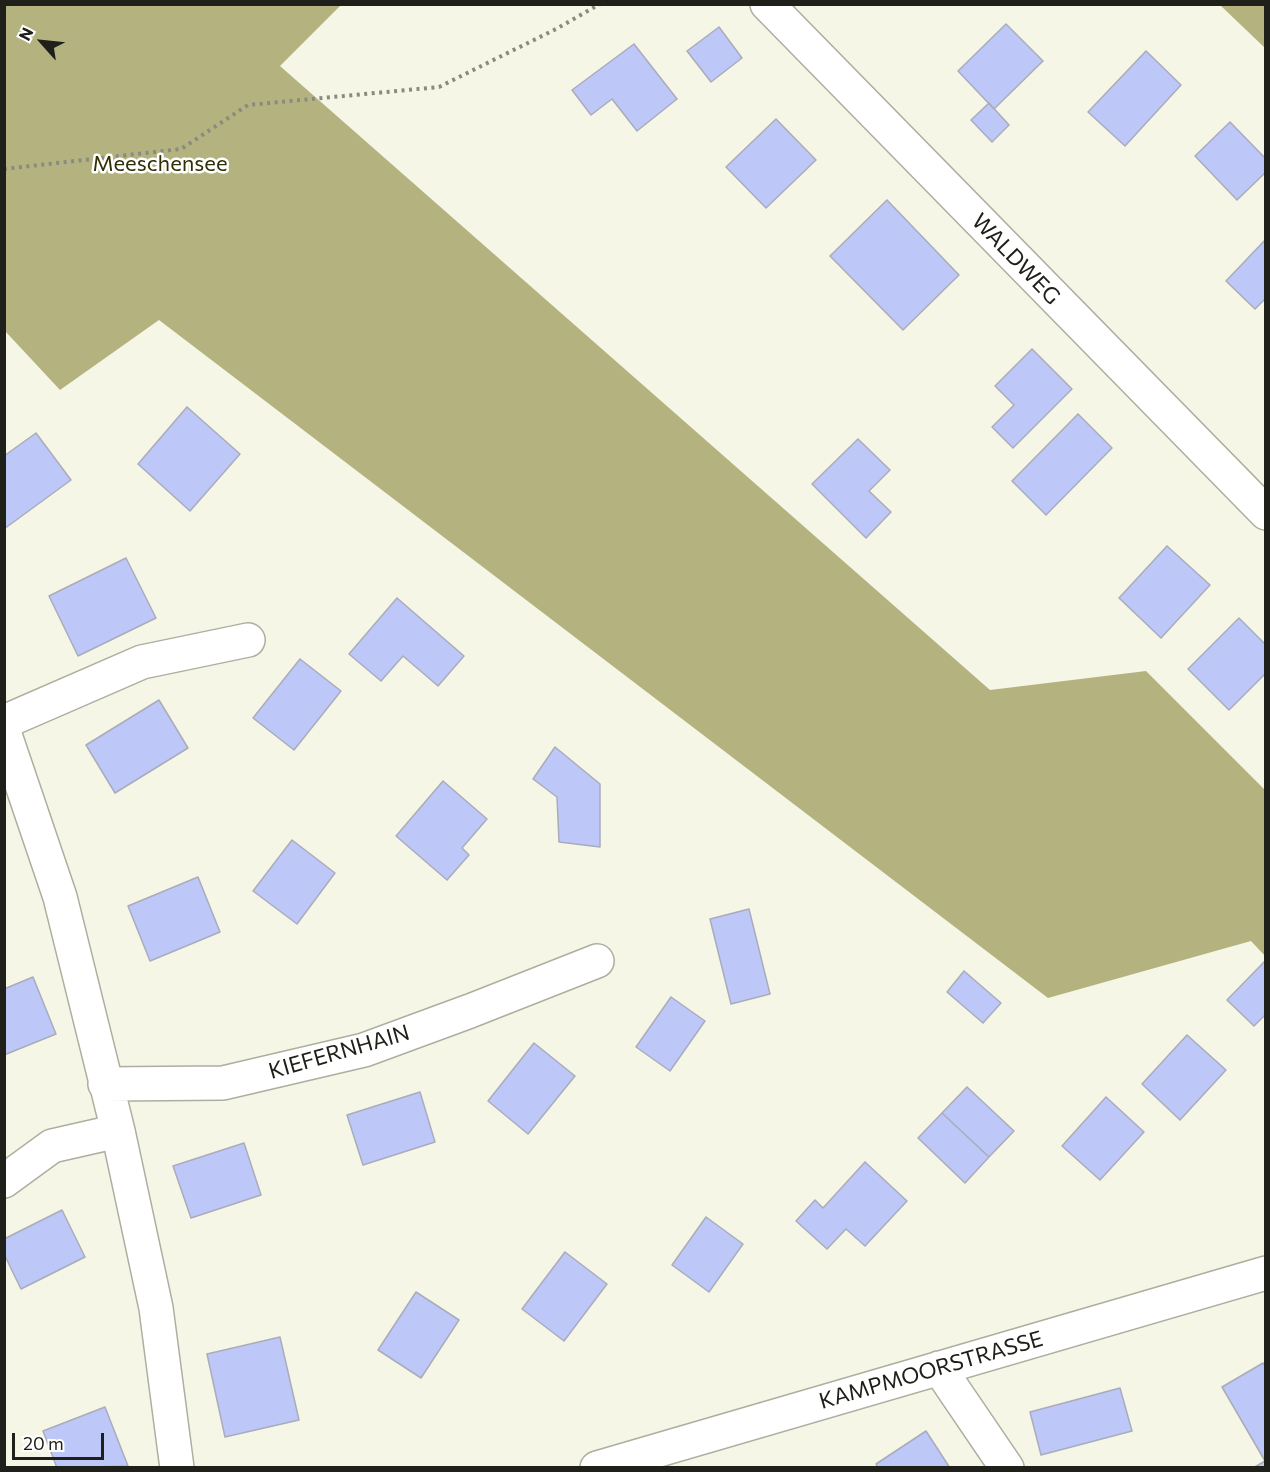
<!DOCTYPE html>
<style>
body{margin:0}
#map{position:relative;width:1270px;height:1472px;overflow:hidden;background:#f5f6e6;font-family:Commissioner,sans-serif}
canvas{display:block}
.frame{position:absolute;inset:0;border:6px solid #20201a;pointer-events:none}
.north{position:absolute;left:12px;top:12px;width:60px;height:60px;-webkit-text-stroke:4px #fff;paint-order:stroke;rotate:297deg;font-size:16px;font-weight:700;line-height:24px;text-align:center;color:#20201a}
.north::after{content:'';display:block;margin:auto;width:21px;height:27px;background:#20201a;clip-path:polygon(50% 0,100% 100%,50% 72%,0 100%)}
.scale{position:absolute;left:12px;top:1433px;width:92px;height:27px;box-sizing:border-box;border:3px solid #20201a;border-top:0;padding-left:8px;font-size:18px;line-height:21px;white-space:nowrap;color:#20201a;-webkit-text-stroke:4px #fff;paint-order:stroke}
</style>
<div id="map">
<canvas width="1270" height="1472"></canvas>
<div class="frame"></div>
<div class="north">N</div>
<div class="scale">20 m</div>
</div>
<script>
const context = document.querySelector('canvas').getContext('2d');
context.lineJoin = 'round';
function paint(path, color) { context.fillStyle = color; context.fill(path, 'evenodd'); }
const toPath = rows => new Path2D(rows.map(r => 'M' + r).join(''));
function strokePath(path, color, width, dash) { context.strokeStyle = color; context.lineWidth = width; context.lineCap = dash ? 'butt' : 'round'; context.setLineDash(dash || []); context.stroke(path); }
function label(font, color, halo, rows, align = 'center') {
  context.font = font + ' Commissioner,sans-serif'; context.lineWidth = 5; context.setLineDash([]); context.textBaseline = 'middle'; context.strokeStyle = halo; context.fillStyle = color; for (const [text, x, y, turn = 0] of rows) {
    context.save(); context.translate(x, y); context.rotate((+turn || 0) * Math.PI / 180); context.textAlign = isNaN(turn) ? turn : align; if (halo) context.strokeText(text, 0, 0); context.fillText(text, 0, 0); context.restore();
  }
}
paint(toPath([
 [5,4,341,5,280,66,990,690,1146,671,1265,790,1265,956,1251,941,1048,998,159,320,60,390,5,331],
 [1220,5,1265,5,1265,48]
]), '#b4b380');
const building = toPath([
 [1006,24,1043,61,994,109,958,71,1006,24],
 [719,27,742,58,711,82,687,51,719,27],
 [634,44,677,99,637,131,612,99,591,115,572,90,634,44],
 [1146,51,1181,85,1125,146,1088,112,1146,51],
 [989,103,1009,125,992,142,971,120,989,103],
 [776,119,816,160,766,208,726,167,776,119],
 [1230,122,1266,159,1266,172,1237,200,1195,156,1230,122],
 [887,200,959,275,903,330,830,256,887,200],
 [1266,239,1266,298,1255,309,1226,281,1266,239],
 [1032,349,1072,389,1013,448,992,427,1014,405,995,386,1032,349],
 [187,407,240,454,190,511,138,464,187,407],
 [1078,414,1112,448,1046,515,1012,481,1078,414],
 [36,433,71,480,4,529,4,456,36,433],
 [858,439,890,470,869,491,891,512,866,538,812,484,858,439],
 [1167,546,1210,585,1161,638,1119,598,1167,546],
 [126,558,156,618,78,656,49,596,126,558],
 [397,598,464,656,438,686,403,656,381,681,349,654,397,598],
 [1239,618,1266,645,1266,673,1229,710,1188,669,1239,618],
 [300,659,341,691,294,750,253,718,300,659],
 [159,700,188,748,115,793,86,745,159,700],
 [555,747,600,784,600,847,559,842,557,797,533,779,555,747],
 [443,781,487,819,462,848,469,855,447,880,396,836,443,781],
 [292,840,335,873,297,924,253,891,292,840],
 [198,877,220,932,150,961,128,906,198,877],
 [749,909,770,994,731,1004,710,919,749,909],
 [1264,962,1266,964,1266,1014,1254,1026,1227,1000,1264,962],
 [964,971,1001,1003,983,1023,947,992,964,971],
 [33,977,56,1034,4,1055,4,989,33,977],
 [671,997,705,1021,670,1071,636,1047,671,997],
 [1187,1035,1226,1070,1180,1120,1142,1084,1187,1035],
 [534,1043,575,1076,528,1134,488,1101,534,1043],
 [967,1087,1014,1131,989,1157,942,1113,967,1087],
 [420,1092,435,1142,363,1165,347,1115,420,1092],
 [1106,1097,1144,1132,1100,1180,1062,1146,1106,1097],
 [942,1113,989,1157,965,1183,918,1138,942,1113],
 [244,1143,261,1195,191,1218,173,1166,244,1143],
 [865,1162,907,1201,865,1246,846,1229,827,1249,796,1221,815,1200,823,1208,865,1162],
 [62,1210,85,1257,21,1289,4,1254,4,1239,62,1210],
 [706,1217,743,1244,709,1292,672,1265,706,1217],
 [565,1252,607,1284,564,1341,522,1309,565,1252],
 [416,1292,459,1320,421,1378,378,1350,416,1292],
 [280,1337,299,1420,225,1437,207,1354,280,1337],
 [1263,1363,1266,1367,1266,1468,1253,1468,1265,1461,1222,1387,1263,1363],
 [1120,1388,1132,1431,1041,1455,1030,1412,1120,1388],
 [105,1407,128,1466,57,1468,43,1431,105,1407],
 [926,1431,950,1468,878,1468,876,1464,926,1431]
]);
paint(building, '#bdc7f8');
strokePath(building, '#a9acba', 1.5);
const minor = toPath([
 [767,4,1266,513],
 [4,722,142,662,248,640],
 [4,732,60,897,118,1131,156,1308,177,1468],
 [105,1084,223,1083,364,1050,470,1011,597,961],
 [4,1181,52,1146,118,1131],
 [939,1368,1007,1468],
 [597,1468,1266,1273]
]);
strokePath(minor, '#aeaea0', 36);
strokePath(toPath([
 [4,169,181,149,248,105,439,87,556,29,600,4]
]), '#8a8b80', 4, [3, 4.5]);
strokePath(minor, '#fff', 33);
label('22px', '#312f05', '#fff', [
 ["Meeschensee",160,164]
]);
label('22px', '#20201a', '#fff', [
 ["WALDWEG",1016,259,46],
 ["KIEFERNHAIN",339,1052,-16],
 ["KAMPMOORSTRASSE",931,1370,-16]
]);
</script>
